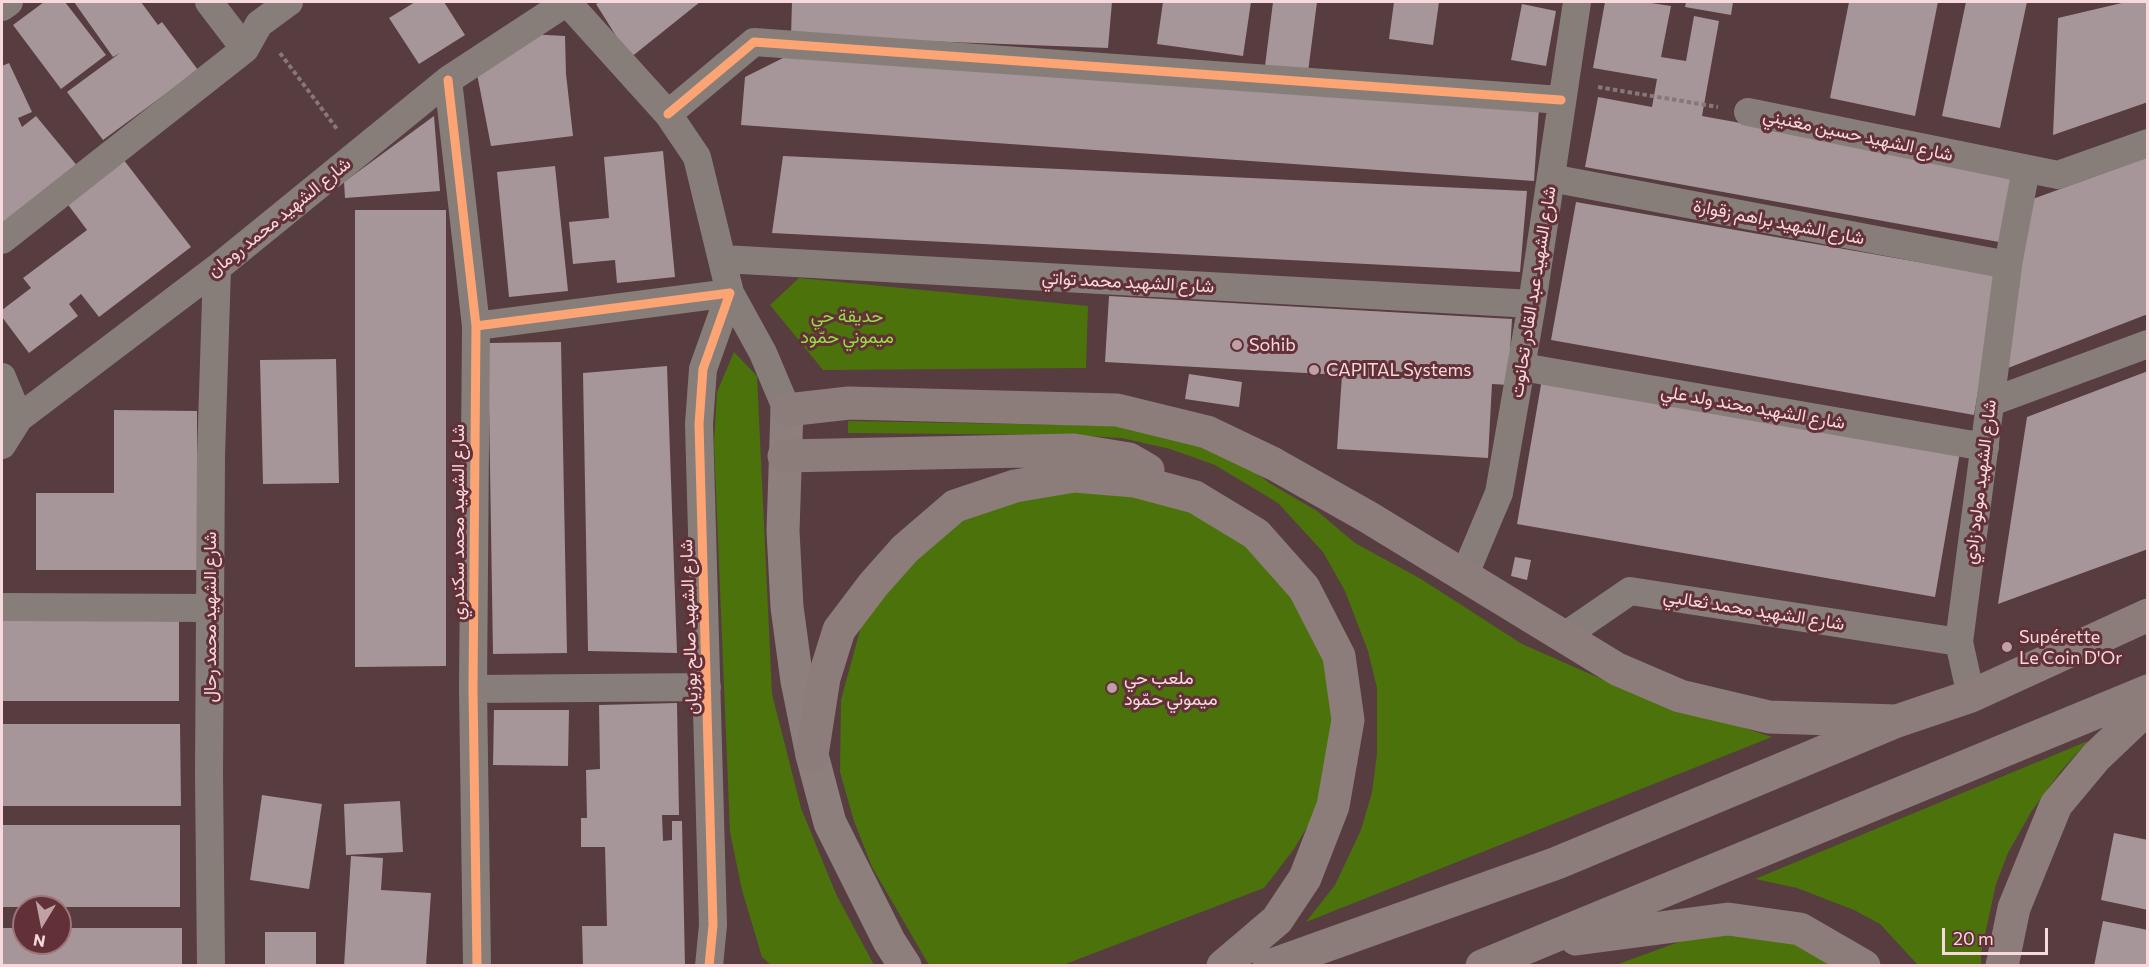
<!DOCTYPE html>
<meta charset="utf-8">
<style>
body{margin:0}
#map{position:relative;width:2149px;height:967px;overflow:hidden;background:#573c40;font-family:Commissioner,sans-serif}
canvas{display:block}
.frame{position:absolute;inset:0;border:3px solid #f7d8db;pointer-events:none}
.north{position:absolute;left:12px;top:895px;width:60px;height:60px;box-sizing:border-box;background:#623138;border:2px solid #9e7479;border-radius:50%;rotate:190deg;font-size:16px;font-weight:700;line-height:24px;text-align:center;color:#f7d8db}
.north::after{content:'';display:block;margin:auto;width:21px;height:27px;background:#bfa1a5;clip-path:polygon(50% 0,100% 100%,50% 72%,0 100%)}
.scale{position:absolute;left:1942px;top:928px;width:106px;height:27px;box-sizing:border-box;border:3px solid #f7d8db;border-top:0;padding-left:8px;font-size:18px;line-height:21px;white-space:nowrap;color:#f7d8db;-webkit-text-stroke:4px #623138;paint-order:stroke}
</style>
<div id="map">
<canvas width="2149" height="967"></canvas>
<div class="frame"></div>
<div class="north">N</div>
<div class="scale">20 m</div>
</div>
<script>
const context = document.querySelector('canvas').getContext('2d');
context.lineJoin = 'round';
function paint(path, color) { context.fillStyle = color; context.fill(path, 'evenodd'); }
const toPath = rows => new Path2D(rows.map(r => 'M' + r).join(''));
function strokePath(path, color, width, dash) { context.strokeStyle = color; context.lineWidth = width; context.lineCap = dash ? 'butt' : 'round'; context.setLineDash(dash || []); context.stroke(path); }
function label(font, color, halo, rows, align = 'center') {
  context.font = font + ' Commissioner,Vazirmatn,sans-serif'; context.lineWidth = 6; context.setLineDash([]); context.textBaseline = 'middle'; context.strokeStyle = halo; context.fillStyle = color; for (const [text, x, y, turn = 0] of rows) {
    context.save(); context.translate(x, y); context.rotate((+turn || 0) * Math.PI / 180); context.textAlign = isNaN(turn) ? turn : align; if (halo) context.strokeText(text, 0, 0); context.fillText(text, 0, 0); context.restore();
  }
}
paint(toPath([
 [799,278,1088,306,1086,368,823,370,770,305],
 [734,352,757,376,772,694,801,808,836,894,874,965,771,965,762,957,742,890,730,832,714,443,717,392],
 [848,421,1127,426,1185,440,1236,458,1271,484,1317,511,1355,543,1421,579,1522,644,1622,688,1772,737,1306,922,1335,885,1361,830,1372,792,1377,754,1377,688,1368,651,1345,591,1323,552,1278,503,1215,465,1170,449,1122,438,1066,435,848,433],
 [1086,483,1215,517,1299,593,1339,704,1320,805,1294,849,1264,888,1063,965,929,965,872,867,854,821,840,772,841,700,860,630,875,601,967,510],
 [2088,741,2061,771,2031,812,2008,853,1996,884,1981,953,1981,965,1918,965,1880,924,1854,910,1797,888,1755,879],
 [1717,928,1789,935,1850,966,1613,966]
]), '#4c720b');
paint(toPath([
 [44,2,65,2,106,55,61,89,13,25],
 [74,2,141,2,158,25,162,22,198,70,103,140,67,92,120,53,113,57],
 [415,2,444,2,465,35,419,64,389,18],
 [600,2,700,2,630,58,596,4],
 [792,2,1112,2,1108,48,791,36],
 [1163,2,1251,2,1243,56,1157,44],
 [1273,2,1317,2,1308,72,1265,66],
 [1394,2,1439,2,1433,45,1389,39],
 [1605,2,1645,2,1671,6,1661,57,1686,61,1694,16,1719,21,1702,116,2012,172,1999,242,1585,167,1598,97,1652,107,1657,79,1593,68],
 [1686,2,1733,2,1731,15,1685,7],
 [1849,2,1938,2,1915,116,1830,98],
 [1966,2,2027,2,2000,128,1942,116],
 [2126,2,2148,2,2148,102,2053,135,2058,18],
 [1522,4,1556,11,1546,66,1511,60],
 [528,34,565,36,566,74,573,136,491,146,477,74],
 [789,55,1539,108,1534,181,741,125,745,77],
 [9,63,32,112,18,118,22,127,36,116,79,168,2,231,2,66],
 [434,116,440,191,345,198,344,182],
 [663,151,675,277,617,283,615,260,573,264,569,222,609,218,604,157],
 [783,156,1527,191,1520,272,772,233],
 [2148,157,2148,314,2008,368,2030,200],
 [123,159,191,247,99,317,81,294,69,304,78,316,29,353,2,317,2,310,31,288,23,278,87,230,66,202],
 [555,166,568,291,509,297,497,172],
 [1576,202,1998,276,1974,415,1551,340],
 [355,210,446,210,446,666,355,667],
 [1109,296,1512,319,1508,385,1492,384,1488,458,1337,449,1342,375,1105,362],
 [561,342,567,653,493,654,488,343],
 [336,359,339,483,263,484,260,360],
 [667,366,677,653,588,651,583,373],
 [2148,371,2148,549,1998,604,2027,417],
 [1189,374,1242,382,1239,407,1185,399],
 [1542,379,1960,452,1935,597,1517,524],
 [114,410,197,411,197,570,36,570,36,493,114,493],
 [1515,557,1531,560,1527,580,1511,576],
 [2,610,179,610,179,701,2,701],
 [677,703,679,815,662,815,663,841,672,840,672,821,682,821,685,966,583,966,582,926,607,926,605,847,581,847,581,818,587,818,586,770,600,769,599,705],
 [494,710,569,710,568,766,493,765],
 [2,724,180,724,181,806,2,806],
 [262,795,322,804,309,889,250,880],
 [400,801,403,852,346,855,344,804],
 [2,825,180,825,180,907,2,907],
 [2114,833,2148,840,2148,910,2101,900],
 [351,856,383,858,381,890,431,893,426,966,344,966],
 [2103,921,2148,930,2148,966,2094,966],
 [2,928,24,928,24,943,60,943,60,928,182,928,182,966,2,966],
 [265,932,316,932,316,966,265,966]
]), '#a69599');
strokePath(toPath([
 [280,53,337,129],
 [1598,87,1718,107]
]), '#877877', 4, [4.5, 3]);
strokePath(toPath([
 [209,2,245,49],
 [567,2,668,114,697,157,730,293,763,353,787,410],
 [2,7,9,2],
 [448,80,476,326,473,689,477,966],
 [1748,112,2058,175,2148,143],
 [668,114,754,42,1561,100],
 [1551,178,2008,265,2026,169],
 [2,240,245,49,259,24,289,2],
 [723,259,1532,304],
 [476,326,730,293,703,369,699,424,713,925,709,966],
 [1522,367,1985,447],
 [2,377,19,418],
 [1991,402,2148,344],
 [2,445,19,418,217,268,448,80,567,2],
 [1464,576,1499,493,1532,304,1577,2],
 [2,607,210,608],
 [1563,637,1630,591,1959,642],
 [473,689,707,687],
 [1971,696,1959,642,2008,266],
 [211,966,209,774,211,456,217,268]
]), '#877e7a', 28);
strokePath(toPath([
 [787,410,783,531,787,607,797,681,812,755,830,823,889,941,905,966]
]), '#8d807c', 33);
strokePath(toPath([
 [787,410,849,403,1117,410,1207,432,1274,464,1368,517,1617,669,1680,696,1769,717,1897,721],
 [784,456,1074,450,1129,459,1148,470],
 [812,755,824,678,839,630,873,585,905,549,955,506,1015,486,1074,476,1135,481,1195,497,1256,534,1304,588,1339,656,1348,720,1333,806,1305,878,1277,920,1223,966],
 [1576,939,1728,919,1800,929,1864,966],
 [1269,966,1557,863,1897,721,1971,696,2148,615],
 [1482,966,2148,691],
 [2002,966,2014,908,2056,805,2096,757,2137,718,2148,711]
]), '#8c7c7a', 33);
strokePath(toPath([
 [448,80,476,326,473,689,477,966],
 [668,114,754,42,1561,100],
 [476,326,730,293,703,369,699,424,713,925,709,966]
]), '#fda474', 9);
for (const [x, y, r, color] of [
 [1237,345,6,"#bfa1a5"],
 [1314,370,6,"#bfa1a5"],
 [2007,647,6,"#bfa1a5"],
 [1112,688,6,"#bfa1a5"]
]) { const dot = new Path2D(); dot.arc(x, y, r, 0, 2 * Math.PI); context.fillStyle = color; context.fill(dot); strokePath(dot, '#623138', 2); }
label('18px', '#f7d8db', '#623138', [
 ["شارع الشهيد حسين مغنيني",1858,135,12],
 ["شارع الشهيد محمد رومان",279,217,-39],
 ["شارع الشهيد براهم زقوارة",1779,222,11],
 ["شارع الشهيد محمد تواتي",1128,282,3],
 ["شارع الشهيد عبد القادر تحانوت",1533,292,-81],
 ["شارع الشهيد محند ولد علي",1753,407,10],
 ["شارع الشهيد مولود زادي",1980,482,-83],
 ["شارع الشهيد محمد سكندري",458,522,-90],
 ["شارع الشهيد محمد ثعالبي",1754,610,9],
 ["شارع الشهيد محمد رحال",210,617,-90],
 ["شارع الشهيد صالح بوزيان",689,627,-92]
]);
label('18px', '#95df42', '#623138', [
 ["حديقة حي",847,316],
 ["ميموني حمّود",847,337]
]);
label('18px', '#f7d8db', '#623138', [
 ["Sohib",1249,345],
 ["CAPITAL Systems",1326,370],
 ["Supérette",2019,637],
 ["Le Coin D'Or",2019,658],
 ["ملعب حي",1124,678],
 ["ميموني حمّود",1124,699]
], 'left');
</script>
